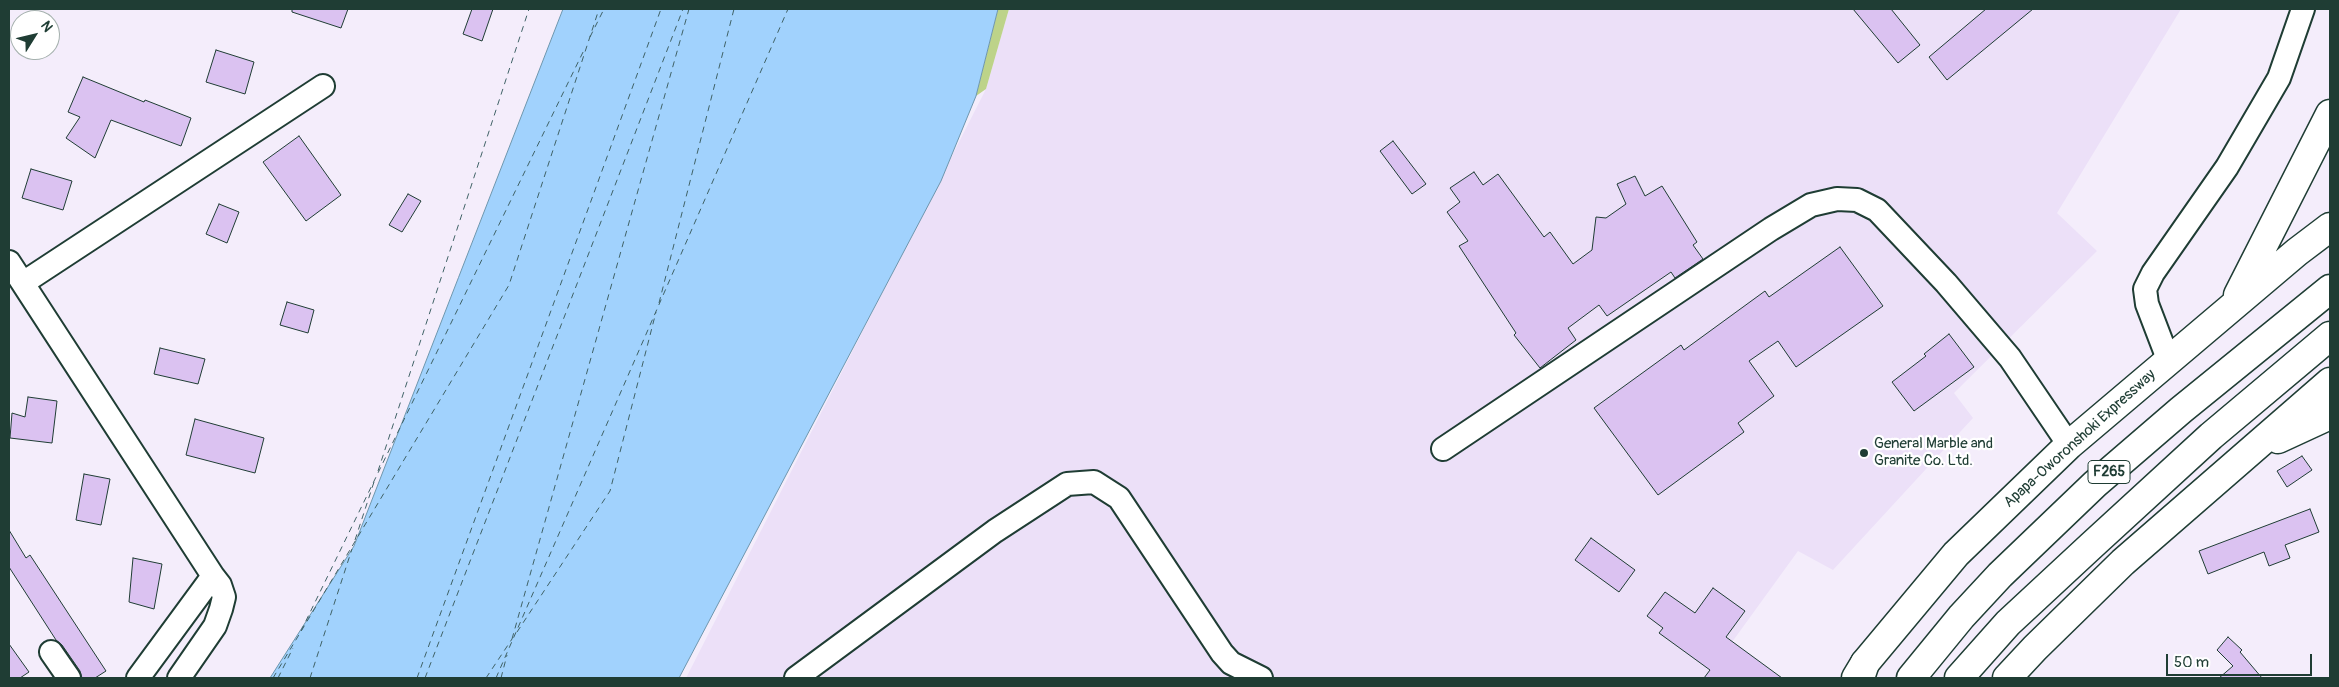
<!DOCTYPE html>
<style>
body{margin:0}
#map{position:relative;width:2339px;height:687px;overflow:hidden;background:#f4edfb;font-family:Pangolin,sans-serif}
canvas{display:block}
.frame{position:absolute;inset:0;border:10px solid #1f3d34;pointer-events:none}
.north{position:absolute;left:10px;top:10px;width:50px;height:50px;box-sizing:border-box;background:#fff;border:1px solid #a5b1ae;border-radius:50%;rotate:54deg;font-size:14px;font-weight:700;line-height:20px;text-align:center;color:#1f3d34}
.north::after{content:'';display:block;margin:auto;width:18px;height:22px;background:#1f3d34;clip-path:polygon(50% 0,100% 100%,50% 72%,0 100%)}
.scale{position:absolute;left:2166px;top:654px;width:146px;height:22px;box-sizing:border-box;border:2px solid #1f3d34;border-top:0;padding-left:6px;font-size:15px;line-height:18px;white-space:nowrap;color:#1f3d34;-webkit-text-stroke:4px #fff;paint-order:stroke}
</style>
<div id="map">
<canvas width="2339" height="687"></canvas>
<div class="frame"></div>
<div class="north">N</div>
<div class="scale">50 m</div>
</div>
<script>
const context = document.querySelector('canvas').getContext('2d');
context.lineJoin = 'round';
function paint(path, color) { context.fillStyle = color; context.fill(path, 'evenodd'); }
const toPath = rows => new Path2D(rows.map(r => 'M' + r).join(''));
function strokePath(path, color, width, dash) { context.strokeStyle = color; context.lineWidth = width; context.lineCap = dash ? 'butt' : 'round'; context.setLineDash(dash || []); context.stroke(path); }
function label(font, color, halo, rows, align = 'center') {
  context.font = font + ' Pangolin,sans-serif'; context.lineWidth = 4.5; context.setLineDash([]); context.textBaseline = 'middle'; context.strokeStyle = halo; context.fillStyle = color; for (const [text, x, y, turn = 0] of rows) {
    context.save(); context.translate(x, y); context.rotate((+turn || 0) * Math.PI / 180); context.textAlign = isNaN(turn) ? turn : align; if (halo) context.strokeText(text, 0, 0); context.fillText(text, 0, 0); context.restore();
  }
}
paint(toPath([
 [1009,9,2181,9,2057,213,2097,251,1954,393,1973,418,1833,570,1798,551,1706,678,686,678,986,89]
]), '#ece0f8');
paint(toPath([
 [998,9,1009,9,986,89,976,96]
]), '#bdd389');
const water = toPath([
 [563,9,998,9,976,96,941,181,679,678,270,678,354,546,563,9]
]);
paint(water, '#a1d2fd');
strokePath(water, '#6d96ad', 1);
strokePath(toPath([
 [590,37,604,9],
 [659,303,734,9],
 [378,471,529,9],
 [355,540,374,482],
 [301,631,585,48],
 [517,632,610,491,656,312],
 [512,639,689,9],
 [273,678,509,285,599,9],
 [278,678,293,648],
 [310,678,352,549],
 [417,678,661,9],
 [425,678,683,9],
 [486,678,512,639],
 [496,678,788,9],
 [501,678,507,655]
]), '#406266', 1, [6, 5]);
const building = toPath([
 [292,9,348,9,341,28,292,12,292,9],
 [472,9,493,9,482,41,463,34,472,9],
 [1853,9,1891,9,1920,45,1898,63,1853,9],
 [1986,9,2033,9,1947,80,1929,57,1986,9],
 [216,50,254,62,245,94,206,82,216,50],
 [83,77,144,102,145,100,191,118,181,146,111,120,95,158,66,138,80,117,68,112,83,77],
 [299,136,341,195,306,221,263,162,299,136],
 [1393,141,1426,184,1412,194,1380,151,1393,141],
 [31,169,72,181,63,210,22,198,31,169],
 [1474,172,1483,185,1498,174,1544,237,1550,232,1573,264,1592,250,1596,217,1606,218,1626,204,1617,184,1635,176,1645,196,1662,186,1697,242,1693,245,1703,259,1675,278,1671,272,1607,316,1599,305,1568,328,1576,340,1540,368,1514,335,1516,333,1459,246,1468,241,1447,212,1460,202,1450,188,1474,172],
 [408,194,421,201,402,232,389,225,408,194],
 [219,204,239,212,227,243,206,234,219,204],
 [1840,247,1883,306,1796,367,1778,341,1749,361,1774,396,1738,423,1744,432,1658,495,1594,408,1681,345,1684,350,1765,291,1769,297,1840,247],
 [287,302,314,310,308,333,280,325,287,302],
 [1949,334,1974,367,1914,411,1892,382,1926,356,1924,354,1949,334],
 [160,348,205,359,198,384,154,374,160,348],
 [28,397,57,401,52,443,10,438,12,413,25,417,28,397],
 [195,419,264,438,255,473,186,455,195,419],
 [2302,456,2312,470,2287,487,2277,471,2302,456],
 [84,474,110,479,101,525,76,520,84,474],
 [2310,509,2319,532,2285,545,2290,558,2269,566,2264,552,2208,574,2199,551,2310,509],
 [9,530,26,558,30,555,106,671,95,678,82,678,80,671,62,645,56,640,9,567,9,530],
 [1591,538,1635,570,1619,592,1575,560,1591,538],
 [133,558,162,564,154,609,129,602,133,558],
 [1713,588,1745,611,1726,637,1782,678,1704,678,1710,670,1659,633,1663,628,1647,616,1665,592,1695,613,1713,588],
 [2228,637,2242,650,2240,652,2262,678,2219,678,2233,666,2217,650,2228,637],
 [9,644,29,672,20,678,9,678,9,644]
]);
paint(building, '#dbc2f1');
strokePath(building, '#1f3d34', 1);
const minor = toPath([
 [9,262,213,576,138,678],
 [23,283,323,86],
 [2171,358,2165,351,2147,304,2145,289,2153,273,2227,167,2279,78,2303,9],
 [1443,449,1771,229,1811,205,1837,199,1857,200,1877,210,1946,283,2010,358,2069,445],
 [51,652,69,678],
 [179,678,215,626,221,609,224,597,220,585,213,576],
 [796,678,995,531,1067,484,1094,482,1119,498,1222,653,1231,663,1261,678]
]);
const major = toPath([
 [2238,295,2330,114],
 [2278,439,2330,415],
 [1856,678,1865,663,1956,554,2069,445,2297,252,2330,227],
 [2007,678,2035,648,2123,562,2330,382]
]);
const highway = toPath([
 [1860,678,1865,663],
 [1911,678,1961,617,2000,575,2095,484,2181,410,2330,289],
 [1959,678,2008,623,2091,546,2211,436,2330,336]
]);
strokePath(minor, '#1f3d34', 26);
strokePath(major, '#1f3d34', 31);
strokePath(highway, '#1f3d34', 31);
strokePath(minor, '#fff', 22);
strokePath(major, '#fff', 28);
strokePath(highway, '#fff', 28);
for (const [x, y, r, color] of [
 [1864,453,5,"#1f3d34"]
]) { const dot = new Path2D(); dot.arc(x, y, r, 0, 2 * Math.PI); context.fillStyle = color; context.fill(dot); strokePath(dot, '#fff', 2); }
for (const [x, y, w] of [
 [2109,472,42]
]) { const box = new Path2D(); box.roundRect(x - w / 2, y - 11.5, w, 23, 4); context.fillStyle = '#fff'; context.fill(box); strokePath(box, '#1f3d34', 1); }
label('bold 14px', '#1f3d34', null, [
 ["F265",2109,472]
]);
label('15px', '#1f3d34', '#fff', [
 ["Apapa-Oworonshoki Expressway",2080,439,-42]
]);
label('15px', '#1f3d34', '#fff', [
 ["General Marble and",1874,444],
 ["Granite Co. Ltd.",1874,461]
], 'left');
</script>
